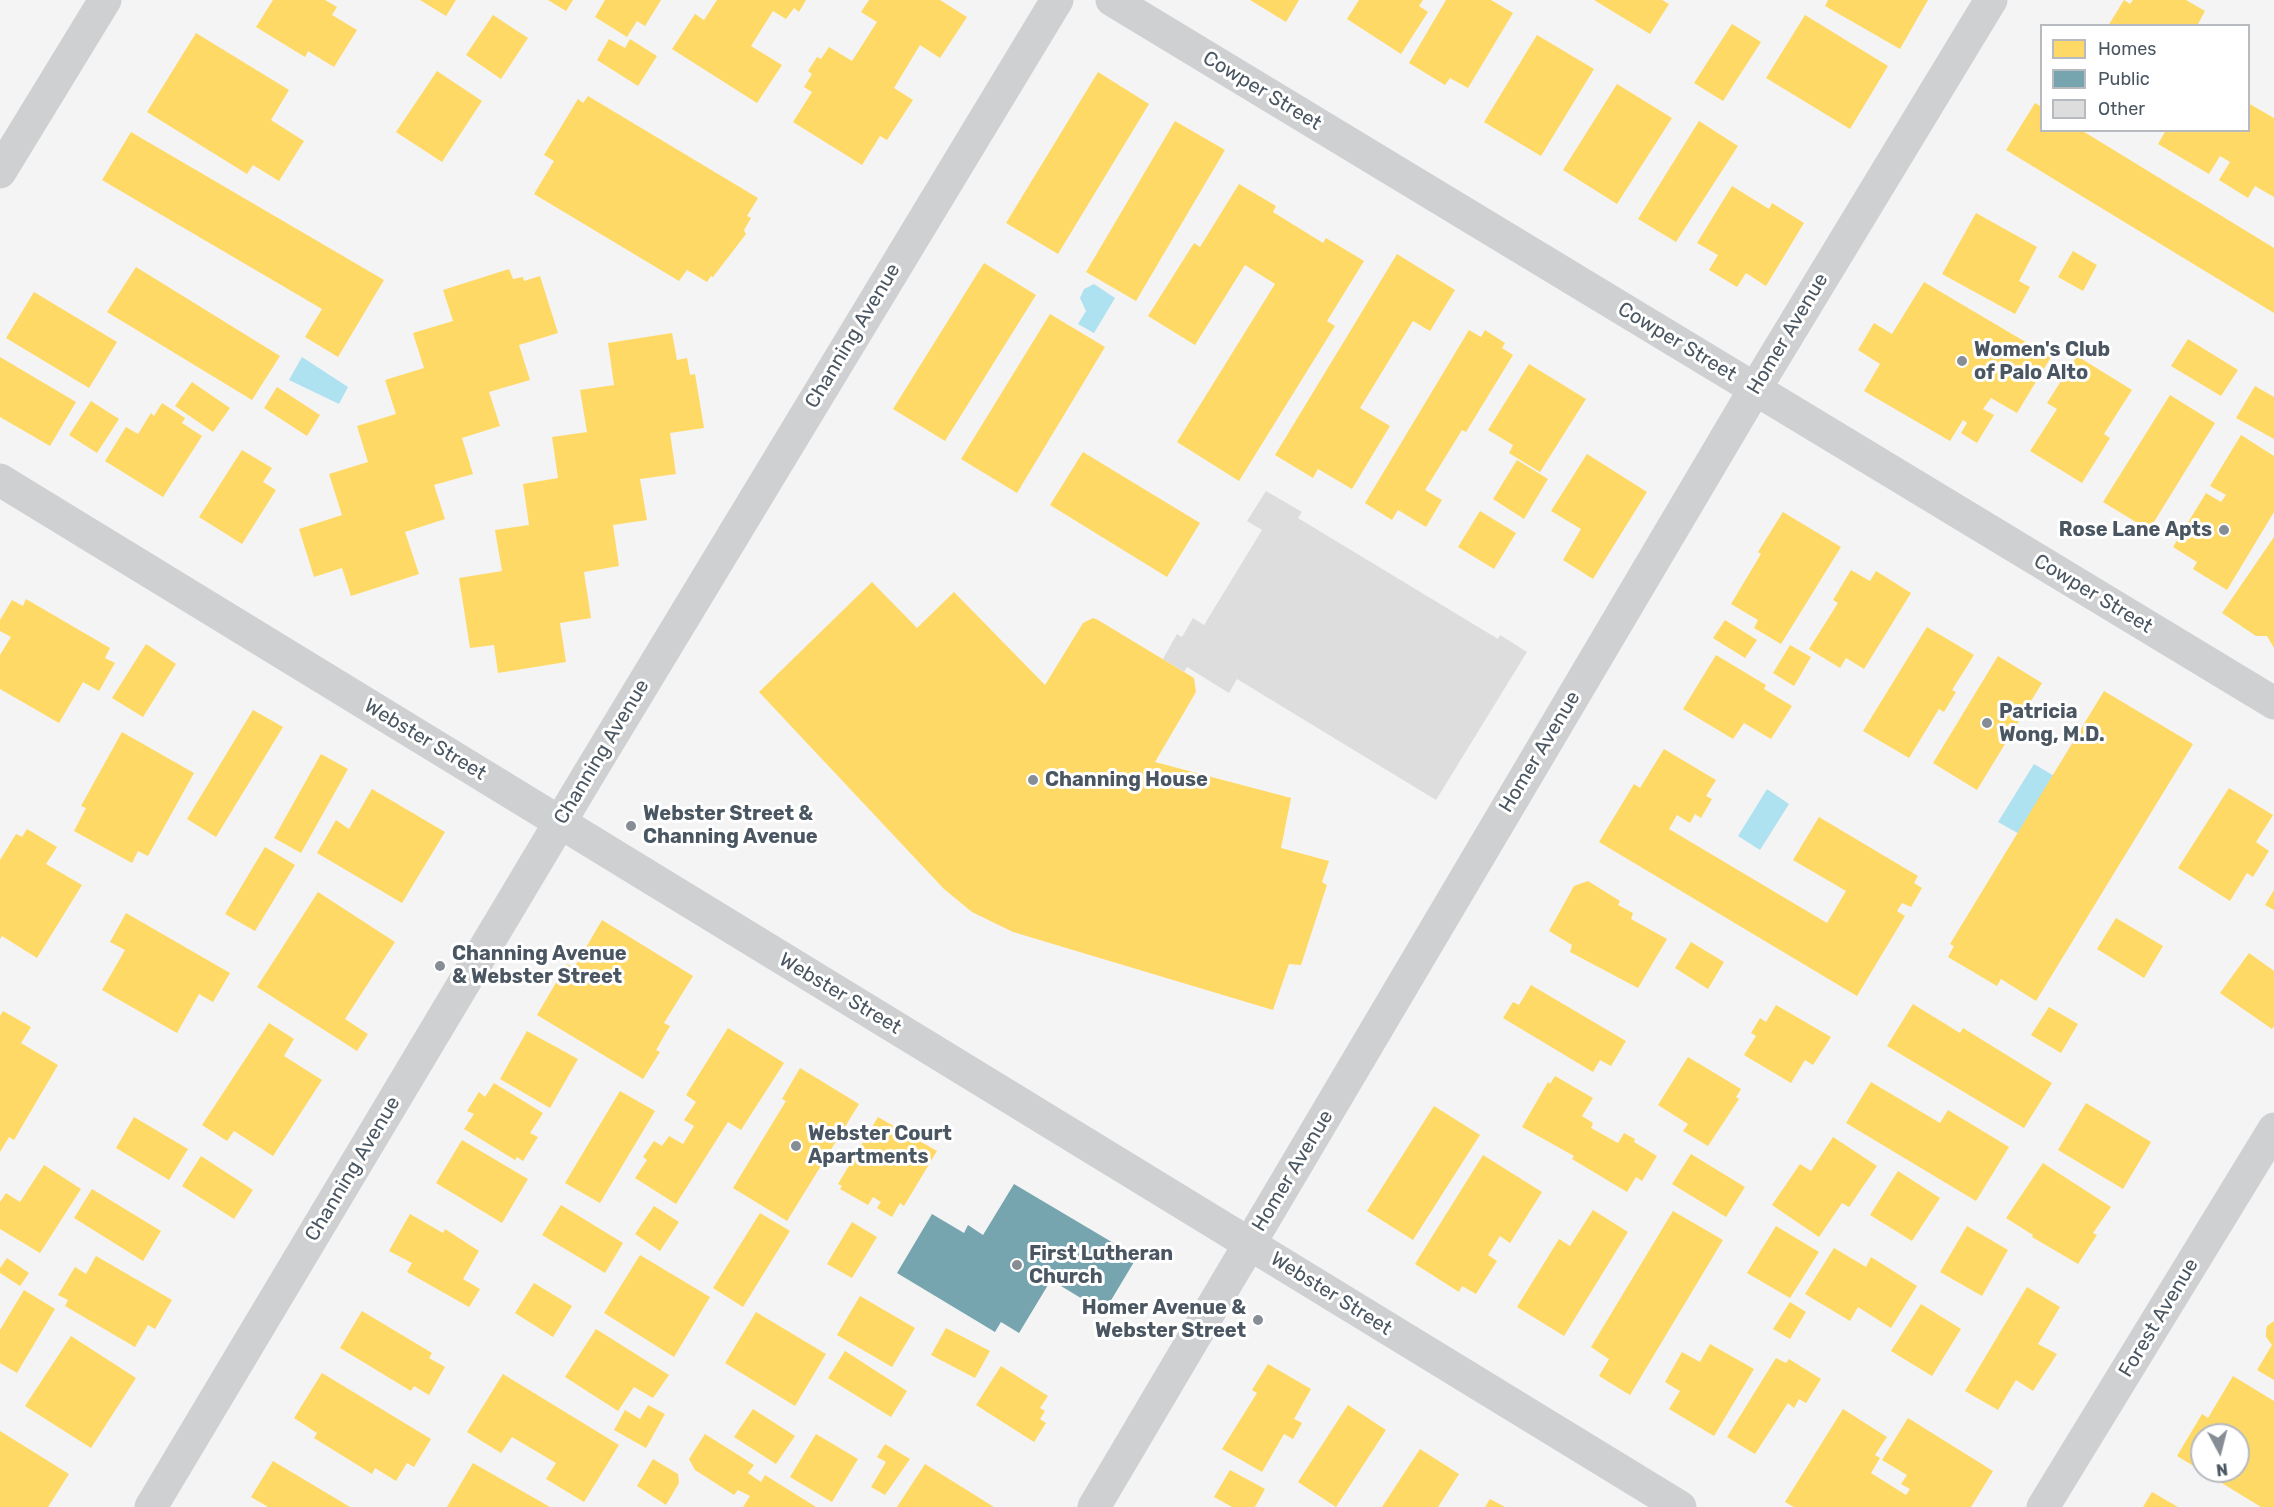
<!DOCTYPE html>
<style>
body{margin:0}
#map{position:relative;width:2274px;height:1507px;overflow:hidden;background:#f4f4f4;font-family:Rubik,sans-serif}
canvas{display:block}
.legend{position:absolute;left:2040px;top:24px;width:210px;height:108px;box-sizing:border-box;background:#fff;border:2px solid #b7bbc0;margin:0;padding:8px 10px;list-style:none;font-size:18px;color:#4a5661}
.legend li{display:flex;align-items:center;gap:12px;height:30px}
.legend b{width:30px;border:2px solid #b7bbc0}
.north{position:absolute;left:2190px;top:1423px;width:60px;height:60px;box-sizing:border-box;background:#fff;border:2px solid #b7bbc0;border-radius:50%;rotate:173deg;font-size:16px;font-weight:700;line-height:24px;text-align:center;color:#4a5661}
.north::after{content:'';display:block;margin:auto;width:21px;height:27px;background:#868d94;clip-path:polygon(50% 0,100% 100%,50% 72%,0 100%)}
</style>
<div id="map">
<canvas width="2274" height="1507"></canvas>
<ul class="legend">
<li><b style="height:16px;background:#ffd966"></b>Homes</li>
<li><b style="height:16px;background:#76a5af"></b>Public</li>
<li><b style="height:16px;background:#ddddde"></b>Other</li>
</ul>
<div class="north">N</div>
</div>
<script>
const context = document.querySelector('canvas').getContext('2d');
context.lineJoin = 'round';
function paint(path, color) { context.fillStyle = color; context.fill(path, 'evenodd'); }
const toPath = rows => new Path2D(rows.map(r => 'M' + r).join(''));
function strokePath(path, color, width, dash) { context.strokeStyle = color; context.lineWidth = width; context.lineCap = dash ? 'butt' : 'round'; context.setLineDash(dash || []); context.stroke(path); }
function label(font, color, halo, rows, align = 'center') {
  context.font = font + ' Rubik,sans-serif'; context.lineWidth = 6; context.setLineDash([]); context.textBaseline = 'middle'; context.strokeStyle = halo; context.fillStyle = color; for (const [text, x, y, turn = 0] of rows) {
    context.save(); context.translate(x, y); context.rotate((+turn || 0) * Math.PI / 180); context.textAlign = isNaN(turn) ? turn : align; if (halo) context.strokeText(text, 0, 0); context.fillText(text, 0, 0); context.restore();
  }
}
paint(toPath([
 [1094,284,1115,298,1094,333,1078,324,1086,311,1080,298,1084,289],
 [302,357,348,387,339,404,289,380],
 [2034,764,2056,777,2021,835,1998,822],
 [1767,789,1789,804,1760,850,1738,836]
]), '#aee2f0');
paint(toPath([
 [273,0,325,0,337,7,332,15,357,30,334,67,308,51,305,57,256,27],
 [420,0,456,0,446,16],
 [548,0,573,0,566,11],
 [605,0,661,0,645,26,637,21,627,37,595,17],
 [717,0,806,0,799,12,794,8,786,19,773,11,751,46,782,65,757,103,672,49,695,14,704,20],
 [869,0,940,0,967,17,940,58,920,45,894,88,913,100,887,140,880,136,862,165,793,122,812,92,804,87,812,74,808,71,817,57,821,59,829,47,852,61,877,22,861,12],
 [1250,0,1299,0,1286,22],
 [1359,0,1423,0,1419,6,1428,12,1401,54,1347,19],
 [1446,0,1491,0,1513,13,1468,88,1450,78,1445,85,1409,63],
 [1594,0,1662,0,1669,4,1650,34],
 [1828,0,1928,0,1900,49,1825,6],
 [2124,0,2130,4,2133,0,2186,0,2205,11,2197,26,2108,26],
 [493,15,528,38,501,79,466,55],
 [1805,15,1888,66,1850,129,1766,78],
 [1732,24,1761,42,1723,101,1694,83],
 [196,33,289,90,271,120,304,141,279,181,253,165,247,174,147,112],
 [1537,35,1594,69,1541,156,1484,122],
 [609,39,625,48,630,39,657,56,638,86,597,60],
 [437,71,482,101,442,162,396,132],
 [1098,72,1149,104,1058,254,1006,223],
 [1617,84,1672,118,1617,204,1563,170],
 [588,96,758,198,747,216,751,218,744,230,746,234,713,277,711,276,707,282,687,270,679,281,534,194,554,161,544,155,578,99,583,103],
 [2035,103,2042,107,2042,130,2081,130,2274,248,2274,313,2006,150],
 [2248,103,2274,118,2274,197,2255,186,2248,198,2219,180,2230,162,2220,156,2209,174,2158,144,2166,130,2248,130],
 [1175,121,1225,150,1136,301,1086,272],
 [1699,121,1738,146,1676,242,1638,219],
 [131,132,384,280,338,357,305,337,322,309,102,180],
 [1239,184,1276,206,1273,212,1323,243,1326,238,1364,261,1327,321,1335,326,1239,481,1177,442,1275,284,1245,265,1195,345,1148,316,1194,243,1200,247],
 [1732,186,1769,209,1772,203,1804,223,1766,286,1746,273,1737,287,1709,270,1718,255,1697,243],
 [1976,213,2037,247,2019,281,2030,287,2015,314,1942,274],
 [2073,251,2097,265,2083,291,2058,277],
 [1397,254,1455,290,1430,331,1413,321,1360,408,1390,426,1352,489,1318,469,1313,478,1275,455],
 [984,263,1036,295,945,441,893,409],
 [136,267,280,356,252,400,107,312],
 [509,269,513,279,523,277,524,281,540,276,558,333,519,345,530,380,489,392,500,426,462,438,473,474,434,485,445,519,405,532,419,574,351,596,342,568,314,577,299,529,342,515,329,474,368,462,357,426,396,414,385,380,424,368,413,333,453,321,443,290],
 [1924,282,2051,357,2017,413,1991,398,1983,409,1994,415,1977,443,1961,433,1967,423,1963,420,1950,441,1864,391,1880,364,1858,350,1874,323,1892,334],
 [34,292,117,342,89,388,6,338],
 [1050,314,1105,347,1017,493,961,459],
 [1469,330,1481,337,1485,330,1505,343,1502,348,1513,355,1466,432,1462,430,1425,490,1442,500,1426,527,1398,510,1392,520,1365,503],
 [672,333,677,360,687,358,690,375,695,374,704,428,670,433,676,474,640,479,647,520,613,525,619,566,584,572,591,618,560,623,566,662,498,673,494,645,470,648,459,578,502,571,495,530,529,525,523,484,558,478,552,437,587,432,580,390,614,385,608,343],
 [2188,339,2238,370,2221,396,2171,366],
 [2077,356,2132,390,2104,434,2110,438,2082,483,2030,451,2057,409,2047,403],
 [0,357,76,402,50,446,0,417],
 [1529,364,1586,399,1540,472,1509,453,1513,445,1488,430],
 [192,382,230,408,213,432,175,406],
 [2255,386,2274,397,2274,439,2236,418],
 [277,387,320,415,307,436,264,408],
 [2170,395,2215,423,2149,530,2103,502],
 [91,401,119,419,97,453,69,435],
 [162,403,185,418,182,423,202,436,163,497,105,461,126,427,138,434,151,413,154,416],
 [2241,435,2274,456,2274,512,2227,590,2193,569,2197,562,2173,547,2206,493,2221,502,2226,495,2210,486],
 [242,450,272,468,263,482,276,490,242,544,199,517],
 [1083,452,1200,523,1167,577,1050,505],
 [1587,454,1647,492,1593,579,1563,560,1581,529,1551,511],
 [1517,460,1548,479,1524,519,1493,499],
 [1480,511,1516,533,1494,569,1458,547],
 [1783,512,1841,547,1781,644,1754,628,1758,620,1731,604,1761,554,1758,552],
 [2274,537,2274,648,2267,636,2256,636,2222,613],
 [1851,570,1870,581,1876,571,1911,593,1864,669,1846,658,1840,668,1809,649,1838,603,1833,600],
 [872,582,917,628,954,592,1045,685,1083,623,1093,618,1098,620,1194,678,1196,692,1155,762,1291,798,1281,848,1329,861,1322,882,1327,885,1301,965,1289,964,1273,1010,1013,932,972,912,944,889,759,692],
 [26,599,110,648,105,658,115,663,99,691,83,682,59,723,0,689,0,655,11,637,0,631,0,620,12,600,23,606],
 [1725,620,1757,640,1745,658,1713,638],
 [1927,627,1974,655,1952,690,1956,692,1944,712,1939,709,1909,758,1863,731],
 [146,644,176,664,143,717,112,698],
 [1790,645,1811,657,1794,686,1773,673],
 [1716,655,1766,685,1764,689,1792,706,1771,739,1744,723,1733,739,1683,709],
 [1998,656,2042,683,1977,790,1933,763],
 [2104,691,2193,744,2036,1001,2001,979,1997,986,1948,957,1954,946,1950,944],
 [253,710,283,727,216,837,187,819],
 [122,732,194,773,148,856,138,851,132,863,74,831,86,808,81,806],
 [1664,749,1716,780,1706,796,1712,799,1701,818,1695,814,1690,823,1677,815,1669,829,1827,923,1846,891,1793,860,1819,817,1918,876,1914,883,1922,888,1911,907,1902,903,1897,911,1905,916,1857,996,1599,842,1634,784,1640,788],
 [321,754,348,769,301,853,274,838],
 [2229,788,2273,815,2256,842,2269,851,2253,877,2247,873,2230,901,2178,868],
 [372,789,445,832,402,903,317,853,336,820,349,829],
 [27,829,57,847,46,864,82,885,37,958,2,936,0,939,0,860,16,834,22,837],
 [265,847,295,865,255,931,225,914],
 [1588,881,1620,901,1618,905,1633,913,1631,919,1667,939,1638,988,1570,952,1572,945,1549,931,1574,886],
 [2274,890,2274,910,2265,905],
 [318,892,395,942,345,1019,368,1034,357,1051,257,987],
 [126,913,230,973,213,1002,199,994,177,1033,102,990,125,950,110,942],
 [2116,918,2163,946,2144,978,2097,949],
 [602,920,693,976,664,1023,670,1026,656,1050,660,1052,643,1079,537,1015,567,964,574,968],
 [1691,942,1724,962,1708,989,1675,968],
 [2249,953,2274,971,2274,1026,2272,1029,2220,993],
 [1531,985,1626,1041,1611,1066,1600,1060,1593,1072,1503,1018,1513,1002,1519,1005],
 [1913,1004,1960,1033,1963,1028,2052,1083,2024,1128,1887,1046],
 [1776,1005,1831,1037,1813,1065,1805,1060,1791,1083,1744,1055,1756,1036,1751,1033,1760,1018,1766,1022],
 [2049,1007,2078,1024,2061,1053,2031,1035],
 [3,1011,31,1027,21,1043,58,1065,14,1140,9,1137,0,1152,0,1016],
 [269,1023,294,1039,284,1056,322,1080,273,1156,234,1131,227,1141,202,1125],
 [728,1028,784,1063,741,1130,728,1122,676,1204,635,1178,647,1160,643,1157,654,1141,662,1146,669,1136,683,1144,694,1126,684,1120,696,1102,686,1095],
 [527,1031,578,1059,550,1108,500,1079],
 [1688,1057,1741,1089,1736,1097,1739,1099,1708,1146,1683,1131,1688,1124,1658,1105],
 [800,1068,859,1104,787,1221,733,1188,786,1101,782,1099],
 [1555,1076,1593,1098,1582,1116,1593,1123,1591,1128,1618,1143,1624,1133,1635,1139,1634,1142,1657,1156,1642,1181,1636,1177,1627,1192,1572,1159,1574,1156,1522,1127,1548,1082,1550,1084],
 [1871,1082,1940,1123,1948,1110,2009,1147,1976,1201,1846,1123],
 [494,1083,543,1113,530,1133,538,1137,523,1161,517,1157,515,1160,464,1129,474,1114,467,1111,479,1092,485,1097],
 [620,1091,655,1111,600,1203,565,1183],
 [2086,1103,2151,1142,2123,1189,2058,1150],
 [1434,1106,1480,1135,1413,1240,1367,1211],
 [134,1117,188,1149,169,1180,116,1148],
 [878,1117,937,1151,904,1206,900,1203,892,1217,877,1208,881,1202,873,1197,868,1205,840,1189,842,1186,838,1184],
 [1833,1137,1877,1166,1849,1207,1842,1203,1819,1237,1772,1205,1800,1164,1811,1171],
 [462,1140,528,1179,502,1223,436,1183],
 [1691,1154,1745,1187,1726,1217,1672,1184],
 [1483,1155,1542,1192,1510,1243,1500,1236,1488,1255,1497,1261,1476,1294,1462,1286,1459,1292,1415,1264],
 [201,1156,253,1190,234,1219,182,1186],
 [2043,1163,2111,1207,2093,1233,2097,1235,2078,1264,2032,1237,2033,1235,2006,1218],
 [44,1165,81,1189,40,1253,0,1229,0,1202,6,1193,20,1202],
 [1898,1171,1940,1198,1912,1241,1870,1215],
 [92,1189,161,1231,143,1261,74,1218],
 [561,1205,623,1243,605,1273,542,1235],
 [654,1206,679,1222,660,1251,635,1234],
 [1593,1210,1628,1232,1564,1336,1517,1307,1559,1239,1570,1246],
 [1673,1211,1723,1240,1630,1395,1599,1376,1609,1359,1591,1347],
 [760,1213,790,1231,743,1307,713,1288],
 [410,1214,443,1233,445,1229,479,1251,463,1279,480,1289,469,1307,407,1272,412,1263,389,1251],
 [852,1222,877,1237,852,1278,827,1264],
 [1776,1226,1819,1252,1790,1298,1747,1273],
 [1967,1226,2008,1250,1982,1296,1940,1272],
 [1834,1248,1866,1267,1871,1257,1917,1286,1891,1328,1858,1307,1850,1321,1805,1294],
 [640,1255,710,1297,674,1357,604,1313],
 [96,1256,172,1300,155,1329,148,1325,135,1347,65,1306,68,1300,58,1295,75,1267,86,1274],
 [7,1258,29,1273,20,1286,0,1273,0,1268],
 [534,1283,572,1306,553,1337,515,1313],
 [2027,1287,2060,1307,2038,1344,2057,1354,2033,1391,2016,1380,1998,1410,1965,1391],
 [24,1290,55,1309,17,1373,0,1363,0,1330],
 [860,1296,915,1328,892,1367,837,1335],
 [1790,1302,1806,1312,1790,1339,1773,1329],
 [1921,1304,1961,1329,1932,1376,1891,1351],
 [362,1311,432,1353,429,1358,445,1367,429,1395,414,1386,411,1391,340,1348],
 [756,1312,826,1354,795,1406,725,1363],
 [2274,1321,2274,1380,2257,1370,2272,1345,2266,1337,2266,1331,2267,1326],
 [946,1328,990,1351,975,1378,931,1355],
 [596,1329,669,1375,653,1398,634,1387,618,1411,565,1377],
 [71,1336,136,1378,91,1448,25,1406],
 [1710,1344,1754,1369,1714,1436,1669,1409,1680,1391,1665,1382,1682,1352,1700,1362],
 [845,1351,907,1391,891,1417,828,1378],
 [1776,1358,1786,1363,1789,1359,1821,1379,1806,1403,1799,1399,1794,1408,1788,1403,1755,1454,1727,1437],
 [1268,1364,1311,1389,1294,1419,1302,1423,1293,1439,1284,1434,1262,1472,1222,1449,1257,1393,1252,1390],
 [1001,1366,1048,1396,1040,1408,1045,1411,1040,1419,1046,1423,1034,1442,976,1405],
 [322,1373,431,1439,414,1467,407,1463,396,1481,375,1468,372,1474,314,1438,317,1433,294,1418],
 [503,1374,619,1445,584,1502,546,1479,556,1463,512,1437,501,1453,467,1432],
 [2233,1376,2274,1401,2274,1507,2261,1507,2202,1471,2238,1471,2238,1435,2202,1435,2202,1471,2177,1456,2202,1414,2208,1418],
 [648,1405,665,1414,646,1448,614,1430,625,1410,640,1419],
 [1348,1405,1386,1430,1336,1507,1298,1482],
 [753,1409,795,1436,776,1464,734,1437],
 [1843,1409,1887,1437,1875,1455,1880,1458,1871,1473,1906,1495,1910,1489,1901,1484,1907,1475,1882,1460,1908,1418,1993,1471,1971,1507,1794,1507,1785,1502],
 [0,1431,69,1474,48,1507,0,1507],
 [705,1434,754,1465,748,1473,761,1482,765,1475,816,1507,743,1507,750,1496,738,1490,734,1495,695,1470,689,1459],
 [816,1434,858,1459,832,1502,790,1477],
 [885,1444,910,1459,885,1495,871,1487,886,1462,877,1457],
 [1420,1449,1459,1474,1438,1507,1382,1507],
 [653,1459,678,1474,679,1483,666,1505,637,1486],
 [273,1461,350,1507,268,1507,251,1497],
 [473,1463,550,1507,447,1507],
 [925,1464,994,1507,897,1507],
 [1230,1470,1265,1489,1255,1507,1232,1507,1214,1497],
 [2152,1492,2178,1507,2143,1507],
 [1490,1499,1505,1507,1485,1507]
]), '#ffd966');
paint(toPath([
 [1014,1184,1137,1257,1104,1312,1051,1280,1019,1333,1001,1322,995,1332,897,1273,932,1214,964,1233,968,1225,983,1235]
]), '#76a5af');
paint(toPath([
 [1266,491,1302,512,1298,518,1498,639,1500,635,1527,652,1436,800,1237,679,1229,693,1187,667,1184,672,1163,659,1177,634,1182,637,1193,618,1204,625,1262,530,1247,521]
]), '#ddddde');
strokePath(toPath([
 [1112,0,2274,703],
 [0,172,105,0],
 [0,480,1680,1507],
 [2043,1507,2274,1129]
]), '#ced0d2', 33);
strokePath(toPath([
 [151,1507,587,777,1057,0],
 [1094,1507,1755,389,1991,0]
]), '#ced0d2', 33);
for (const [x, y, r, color] of [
 [1962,361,6,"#868d94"],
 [2224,530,6,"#868d94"],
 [1987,723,6,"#868d94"],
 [1033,780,6,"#868d94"],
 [631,826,6,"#868d94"],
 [440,966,6,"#868d94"],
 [796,1146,6,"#868d94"],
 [1017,1265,6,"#868d94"],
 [1258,1320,6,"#868d94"]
]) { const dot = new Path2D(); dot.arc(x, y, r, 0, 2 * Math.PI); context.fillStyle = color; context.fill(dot); strokePath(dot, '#fff', 2); }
label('20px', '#4a5661', '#fff', [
 ["Cowper Street",1262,91,31],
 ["Homer Avenue",1788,334,-59],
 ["Channing Avenue",853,336,-59],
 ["Cowper Street",1677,342,31],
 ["Cowper Street",2093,594,31],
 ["Webster Street",425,740,31],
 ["Channing Avenue",602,752,-59],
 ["Homer Avenue",1540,752,-59],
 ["Webster Street",840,994,31],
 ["Channing Avenue",353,1169,-59],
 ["Homer Avenue",1293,1171,-59],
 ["Webster Street",1331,1294,32],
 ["Forest Avenue",2159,1318,-59]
]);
label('bold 20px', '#4a5661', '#fff', [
 ["Women's Club",1974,350],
 ["of Palo Alto",1974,373],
 ["Rose Lane Apts",2212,530,"right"],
 ["Patricia",1999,712],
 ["Wong, M.D.",1999,735],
 ["Channing House",1045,780],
 ["Webster Street &",643,814],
 ["Channing Avenue",643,837],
 ["Channing Avenue",452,954],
 ["& Webster Street",452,977],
 ["Webster Court",808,1134],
 ["Apartments",808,1157],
 ["First Lutheran",1029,1254],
 ["Church",1029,1277],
 ["Homer Avenue &",1246,1308,"right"],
 ["Webster Street",1246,1331,"right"]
], 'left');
</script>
